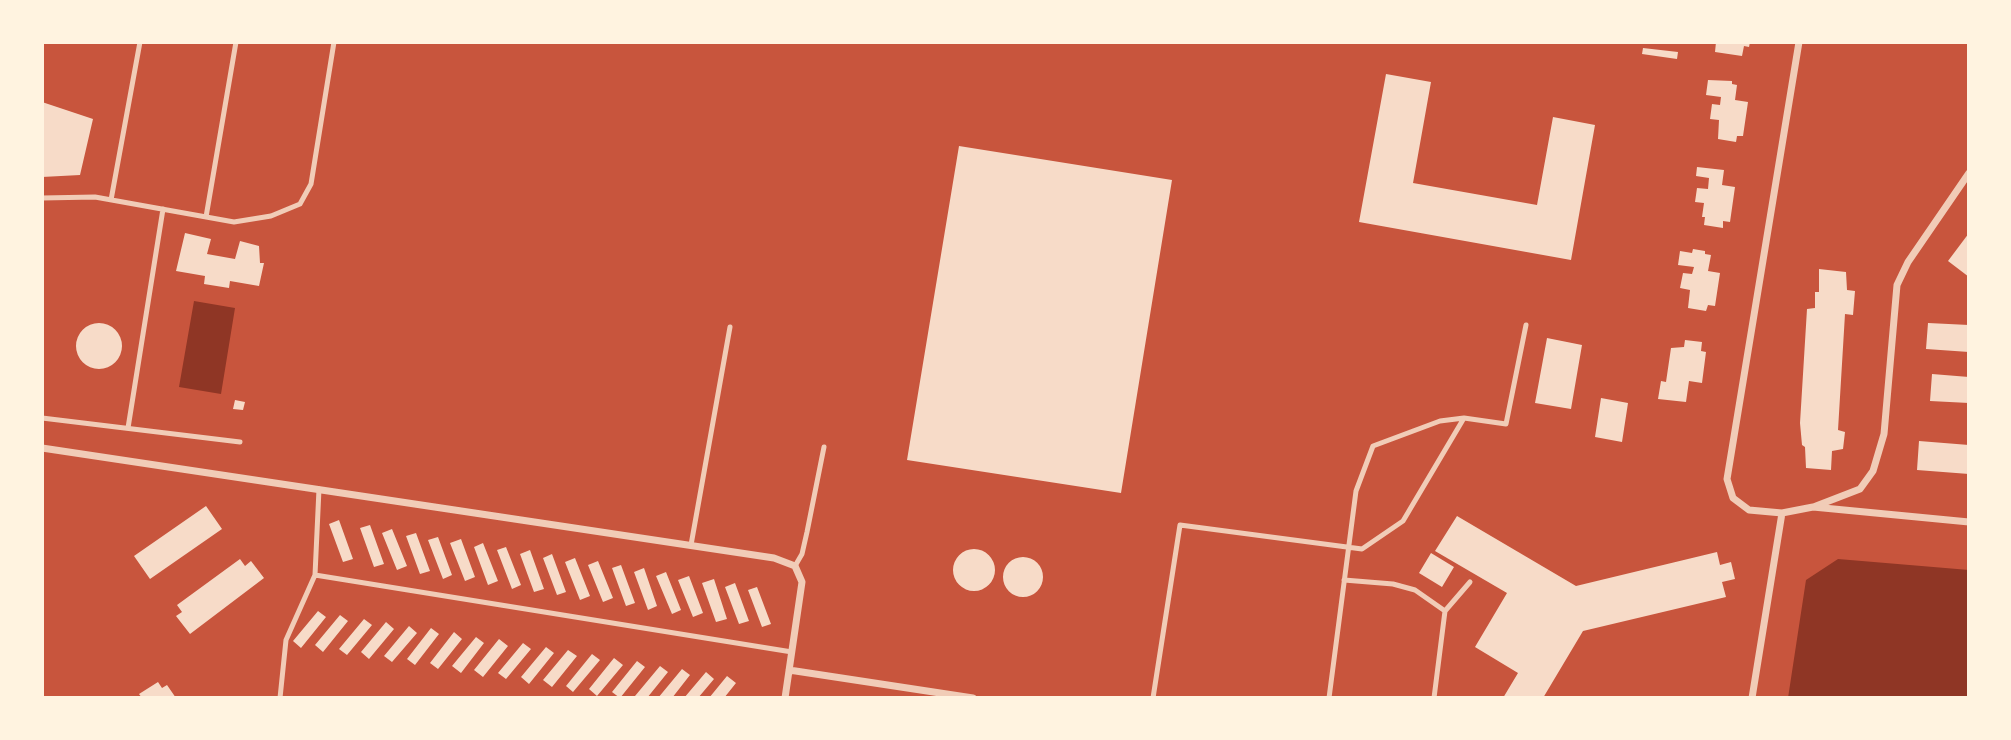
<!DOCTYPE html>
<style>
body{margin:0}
#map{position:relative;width:2011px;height:740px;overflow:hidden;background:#c8553d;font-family:"Open Sans",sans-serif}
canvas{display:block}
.frame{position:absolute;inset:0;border:44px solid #fff3e0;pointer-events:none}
</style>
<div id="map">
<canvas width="2011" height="740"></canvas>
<div class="frame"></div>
</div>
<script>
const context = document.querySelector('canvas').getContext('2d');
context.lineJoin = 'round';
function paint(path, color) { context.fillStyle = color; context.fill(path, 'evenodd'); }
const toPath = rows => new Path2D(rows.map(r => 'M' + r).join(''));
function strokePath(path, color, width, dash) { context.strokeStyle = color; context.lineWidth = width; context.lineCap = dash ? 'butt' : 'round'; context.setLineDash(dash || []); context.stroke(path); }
paint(toPath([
 [194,301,235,308,221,394,179,387],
 [1838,559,1969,570,1969,698,1788,698,1806,580]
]), '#8f3625');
paint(toPath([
 [1716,42,1750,42,1749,47,1744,46,1742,56,1715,52],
 [1643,48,1678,52,1677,59,1642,54],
 [1386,74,1431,82,1413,183,1537,205,1553,117,1595,125,1571,260,1359,222],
 [1708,80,1732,81,1732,84,1737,85,1735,100,1748,102,1743,136,1737,136,1736,142,1718,139,1719,120,1710,119,1712,104,1720,105,1721,97,1706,95],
 [42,102,93,119,80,175,42,177],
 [959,146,1172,180,1121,493,907,460],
 [1697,167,1724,170,1722,185,1735,187,1730,222,1723,221,1723,228,1704,225,1705,217,1702,217,1704,203,1695,202,1697,188,1708,189,1709,178,1696,176],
 [185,233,211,239,207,254,235,259,240,241,259,246,260,263,264,263,259,286,230,281,229,288,204,284,205,276,176,271],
 [1969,233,1969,277,1948,261],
 [1693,249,1705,251,1705,254,1711,255,1708,271,1720,273,1715,306,1708,305,1706,311,1688,308,1690,290,1680,288,1683,273,1692,274,1694,267,1678,265,1680,251,1692,253],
 [1819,269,1846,272,1847,290,1855,291,1853,315,1845,314,1838,430,1845,432,1843,449,1832,451,1831,470,1806,468,1805,447,1802,445,1800,423,1807,309,1815,308,1815,292,1819,292],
 [1928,323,1969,325,1969,352,1926,349],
 '76 346a23 23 0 1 1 46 0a23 23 0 1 1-46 0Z',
 [1547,338,1582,345,1571,409,1535,403],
 [1685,340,1702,342,1701,351,1706,352,1702,383,1689,381,1686,402,1658,399,1661,381,1666,382,1671,348,1684,347],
 [1932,374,1969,377,1969,403,1930,401],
 [1601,398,1628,403,1622,442,1595,437],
 [235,400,245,402,243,410,233,409],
 [1919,441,1969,445,1969,474,1917,470],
 [206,506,222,529,150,579,134,556],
 [1457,516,1576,586,1717,552,1720,565,1731,562,1735,579,1722,582,1726,597,1583,631,1543,698,1503,698,1518,673,1475,647,1507,593,1435,551],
 [339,520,353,559,343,562,329,524],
 [370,525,384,564,374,567,360,528],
 [392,529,407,566,397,570,382,533],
 [416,533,430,571,420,574,406,536],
 [438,537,452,575,443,579,428,540],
 [461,539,475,577,465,581,450,543],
 [483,543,498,581,488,585,474,547],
 [506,547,521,585,512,589,497,550],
 '953 570a21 21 0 1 1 42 0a21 21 0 1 1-42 0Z',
 [530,550,544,589,534,592,520,554],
 [1431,553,1454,567,1442,587,1419,573],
 [552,554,566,592,557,595,543,558],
 '1003 577a20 20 0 1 1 40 0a20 20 0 1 1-40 0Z',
 [575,558,590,596,580,600,565,562],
 [240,559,245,566,251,561,264,578,190,634,176,616,182,612,177,605],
 [598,561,613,598,603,602,588,565],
 [621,565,635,603,626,606,612,568],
 [644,568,657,606,648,610,634,572],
 [666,572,681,610,672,614,656,576],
 [689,576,703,613,693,617,678,580],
 [714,579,727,619,716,622,702,583],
 [735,583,749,621,739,624,725,587],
 [757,587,771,624,762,627,748,590],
 [318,611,326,617,301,648,293,641],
 [340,615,348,621,323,652,315,645],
 [364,619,372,625,347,655,339,649],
 [386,622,394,629,369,659,361,652],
 [409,626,417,633,392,662,384,656],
 [431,628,439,634,415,665,407,659],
 [454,632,462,639,438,669,430,663],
 [476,637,484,643,461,673,452,666],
 [499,639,508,646,483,677,474,670],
 [523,643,531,649,506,679,498,673],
 [546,647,554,653,529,684,521,677],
 [568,650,577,656,552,687,543,680],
 [592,654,600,660,573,692,566,686],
 [614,658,623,665,597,696,589,689],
 [637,661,645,667,620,698,612,692],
 [660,666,668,672,647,698,638,698,635,696],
 [682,669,690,675,672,698,658,698],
 [706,672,714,679,698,698,684,698],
 [727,676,736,683,724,698,709,698],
 [158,682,162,688,167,685,176,698,142,698,139,694]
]), '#f7dbc8');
strokePath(toPath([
 [42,198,95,197,234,222,271,216,300,204,311,184,334,42],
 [111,200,140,42],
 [206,217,236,42],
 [42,418,240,442],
 [128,428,163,209],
 [691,545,730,327],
 [795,566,802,554,807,532,824,447],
 [315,575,792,652],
 [1344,580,1393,584,1415,590,1445,611,1434,698],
 [1445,611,1470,582],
 [280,698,286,640,315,575,319,489],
 [1153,698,1180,525,1362,549,1403,521,1464,418,1506,424,1526,325],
 [1329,698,1356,491,1373,446,1440,421,1464,418]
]), '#f1ccb7', 5);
strokePath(toPath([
 [1799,42,1727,479,1733,498,1749,510,1782,513,1813,507,1969,522],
 [42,448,774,558,795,566,802,582,785,698],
 [1816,506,1860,489,1873,471,1884,434,1897,285,1908,262,1969,173],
 [789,670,973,698],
 [1752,698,1782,513]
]), '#f1ccb7', 7);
</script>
